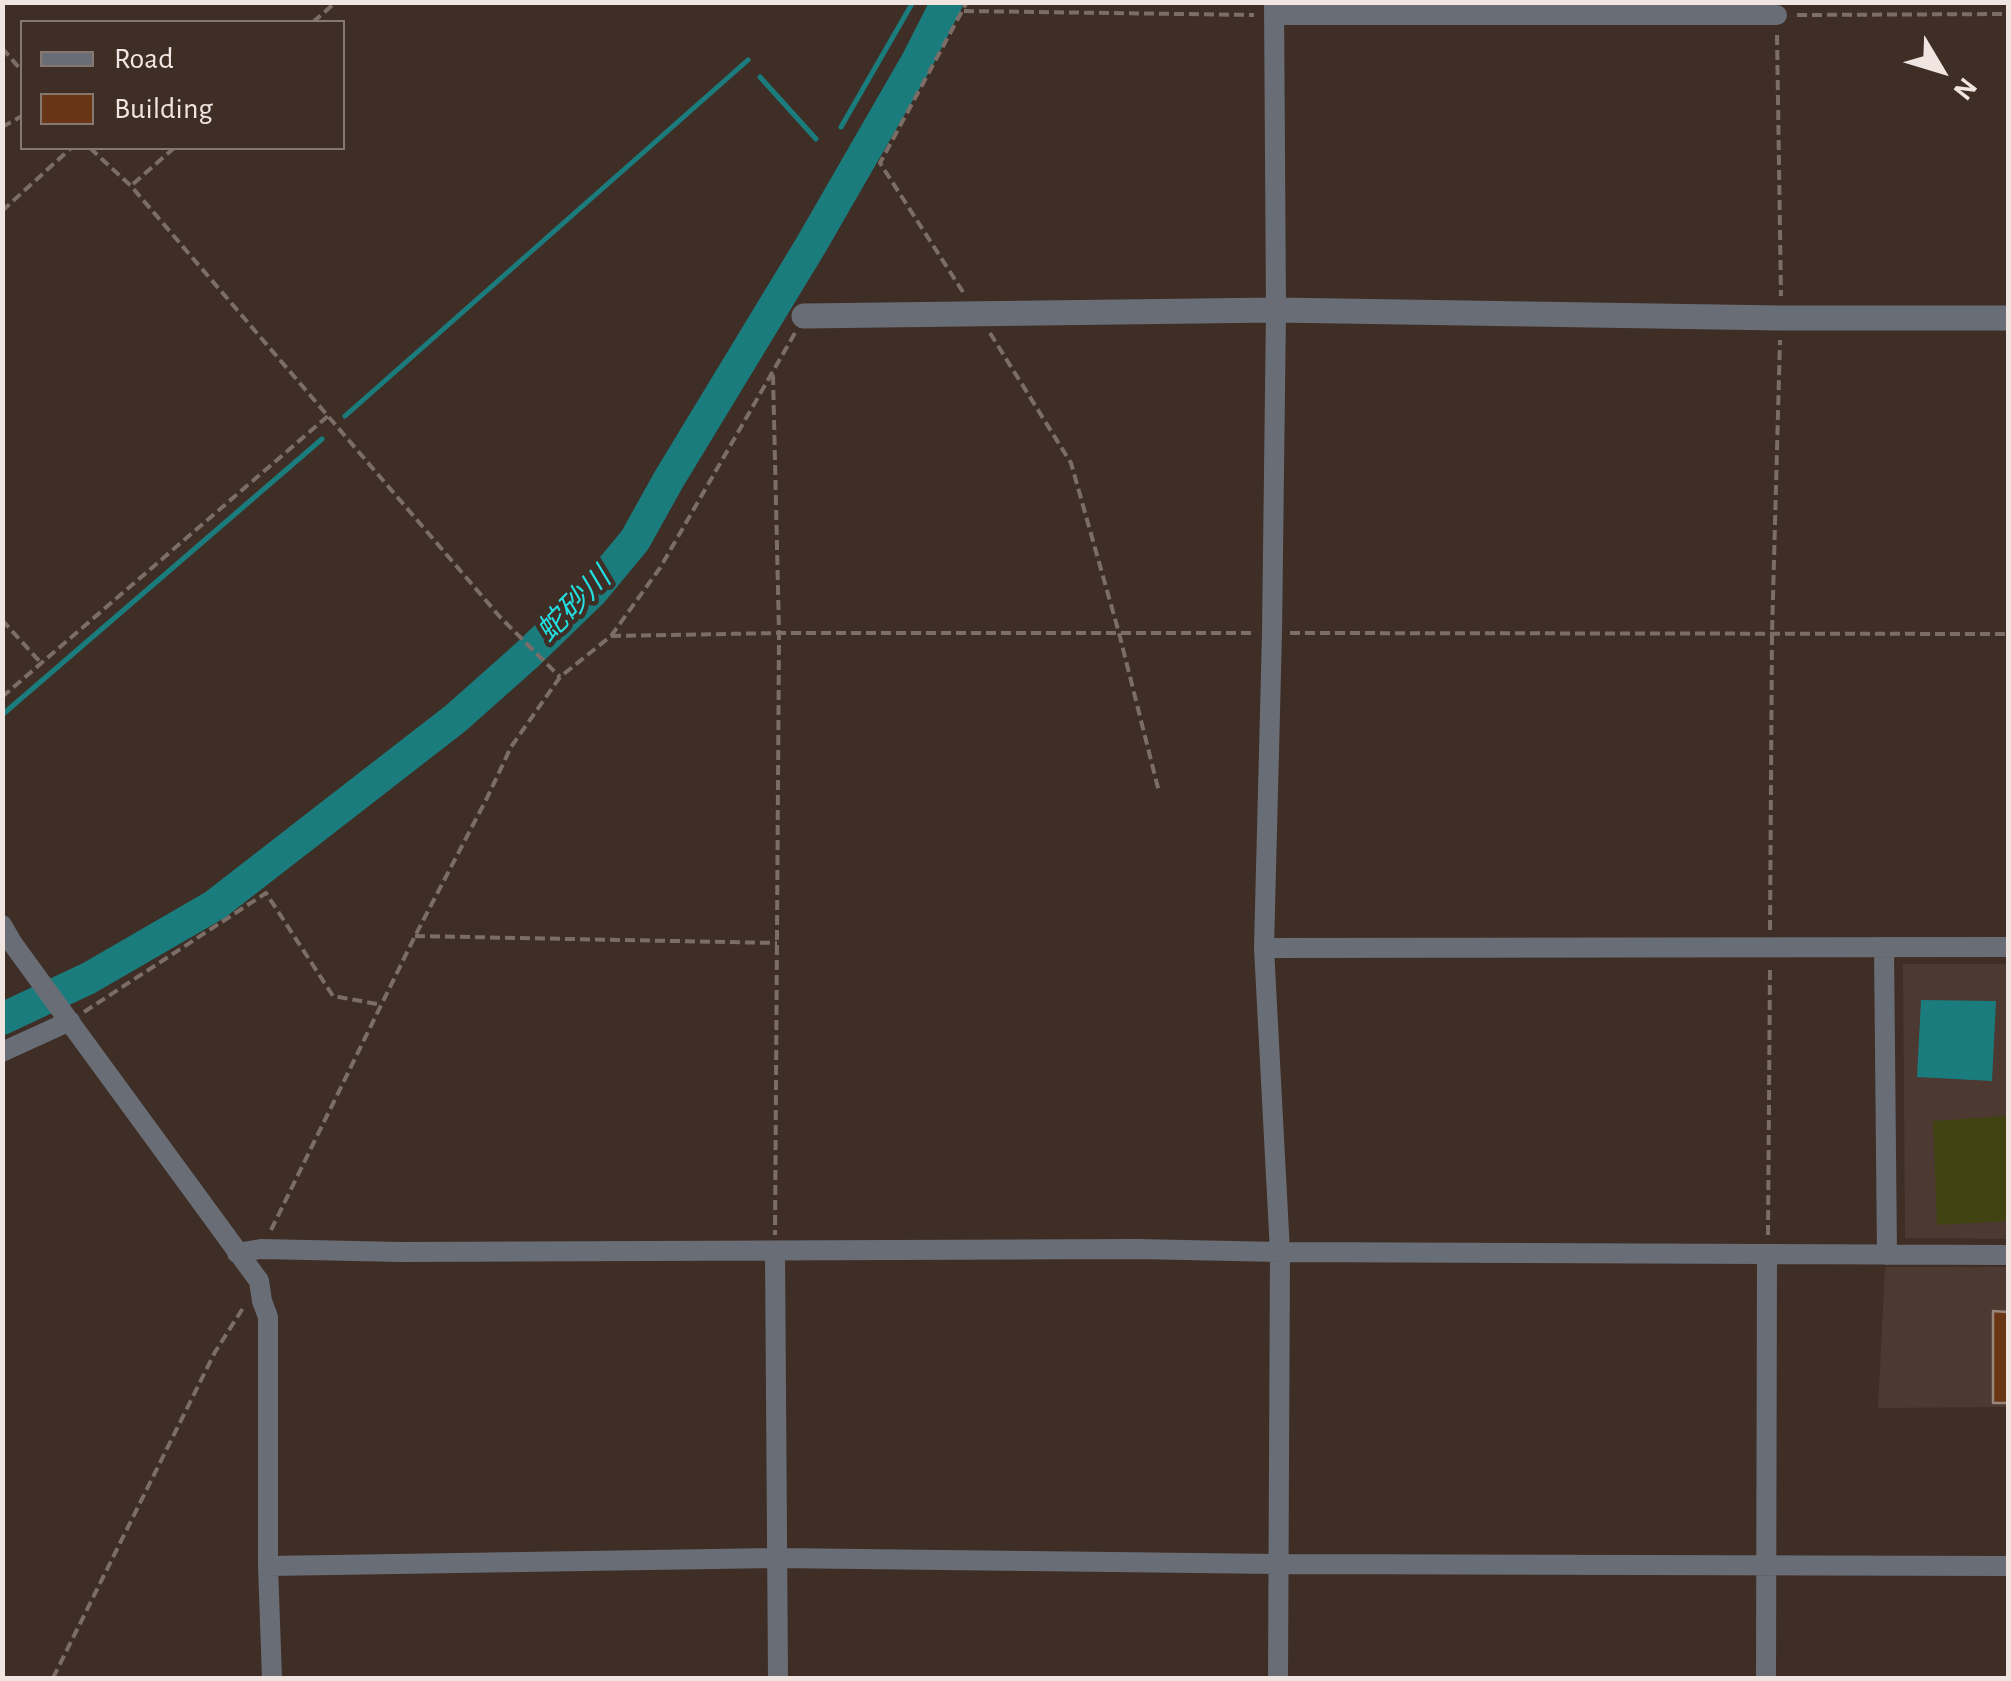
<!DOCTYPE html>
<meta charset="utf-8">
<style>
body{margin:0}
#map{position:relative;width:2011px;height:1681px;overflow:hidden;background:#3f2e26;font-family:"Alegreya Sans",sans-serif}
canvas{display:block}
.frame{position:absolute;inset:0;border:5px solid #f0e5e0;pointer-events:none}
.legend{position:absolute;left:20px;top:20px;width:325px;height:130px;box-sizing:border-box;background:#3f2e26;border:2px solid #867770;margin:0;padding:12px 18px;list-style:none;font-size:30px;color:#f0e5e0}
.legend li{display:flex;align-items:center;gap:20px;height:50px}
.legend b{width:50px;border:2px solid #867770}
.north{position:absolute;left:1891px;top:20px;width:100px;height:100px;-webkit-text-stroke:8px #3f2e26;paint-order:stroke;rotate:128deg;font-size:28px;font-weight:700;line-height:40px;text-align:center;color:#f0e5e0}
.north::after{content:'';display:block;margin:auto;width:35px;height:45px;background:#f0e5e0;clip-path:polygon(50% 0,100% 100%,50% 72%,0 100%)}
</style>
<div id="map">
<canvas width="2011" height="1681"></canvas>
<div class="frame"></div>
<ul class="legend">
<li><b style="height:12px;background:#696e76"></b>Road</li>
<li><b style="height:28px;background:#683614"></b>Building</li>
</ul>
<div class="north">N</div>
</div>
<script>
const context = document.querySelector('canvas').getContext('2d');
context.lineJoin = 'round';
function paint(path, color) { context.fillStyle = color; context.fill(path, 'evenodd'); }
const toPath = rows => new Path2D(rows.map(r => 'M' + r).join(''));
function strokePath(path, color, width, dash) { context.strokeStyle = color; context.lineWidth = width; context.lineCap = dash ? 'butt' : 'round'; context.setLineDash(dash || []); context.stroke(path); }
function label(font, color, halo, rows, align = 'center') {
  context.font = font + ' "Alegreya Sans","Noto Sans JP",sans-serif'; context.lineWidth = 9; context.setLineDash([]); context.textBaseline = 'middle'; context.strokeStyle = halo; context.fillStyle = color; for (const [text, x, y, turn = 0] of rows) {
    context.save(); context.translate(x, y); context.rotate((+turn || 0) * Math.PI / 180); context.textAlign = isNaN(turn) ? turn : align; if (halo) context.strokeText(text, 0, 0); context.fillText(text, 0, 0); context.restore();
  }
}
paint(toPath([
 [1903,964,2008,964,2008,1239,1905,1238],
 [1885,1267,2008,1267,2008,1407,1878,1408]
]), '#4b3932');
paint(toPath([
 [2006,1116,2008,1221,1937,1225,1933,1121]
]), '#414211');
paint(toPath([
 [1921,1000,1996,1001,1992,1081,1917,1077]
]), '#1b7c7e');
strokePath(toPath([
 [760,77,816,139],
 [841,127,913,2],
 [345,416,748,60],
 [2,715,322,439]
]), '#1b7c7e', 5);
strokePath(toPath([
 [2,1019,89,978,215,905,456,718,528,654,592,592,635,540,669,479,811,245,917,61,947,2]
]), '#1b7c7e', 32);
const building = toPath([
 [1993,1311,2008,1312,2008,1403,1993,1403,1993,1311]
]);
paint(building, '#683614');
strokePath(building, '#99867b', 2.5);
strokePath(toPath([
 [964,11,1254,15],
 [1797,15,2008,14],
 [313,22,336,2],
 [1777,35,1781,296],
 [2,48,22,71],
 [2,127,22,116],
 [90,148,131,186,500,617,560,677],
 [133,184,174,148],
 [2,211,71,148],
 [963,292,880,163,967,2],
 [990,333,1071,463,1119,633,1159,792],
 [773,375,779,633,775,1235],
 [2,620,42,664],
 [1290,633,2008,634],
 [611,636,779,633,1256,633],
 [2,697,328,416],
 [1770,930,1772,634,1780,340],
 [415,936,777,943],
 [84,1012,266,893,333,996,377,1004],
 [271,1230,415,936,487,798,511,747,560,677,611,636,660,568,795,333],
 [1768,1235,1770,965],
 [53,1678,215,1352,245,1305]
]), '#7c6d67', 4, [10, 5]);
strokePath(toPath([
 [1274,2,1276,310,1272,633,1264,948,1280,1252,1278,1678],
 [1274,15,1777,15],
 [2,925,13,944,77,1032,259,1281,262,1301,268,1317,268,1566,272,1678],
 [1884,947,1887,1255],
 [1264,948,2008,947],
 [2,1052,70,1021],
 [775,1251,778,1678],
 [237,1253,261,1249,401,1252,1137,1249,1280,1252,2008,1255],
 [268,1566,776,1558,1278,1564,2008,1566],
 [1766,1678,1767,1255]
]), '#696e76', 20);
strokePath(toPath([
 [804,316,1276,310,1781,318,2008,318]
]), '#696e76', 25);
label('italic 30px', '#23dfe2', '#3f2e26', [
 ["蛇砂川",574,605,-45]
]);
</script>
